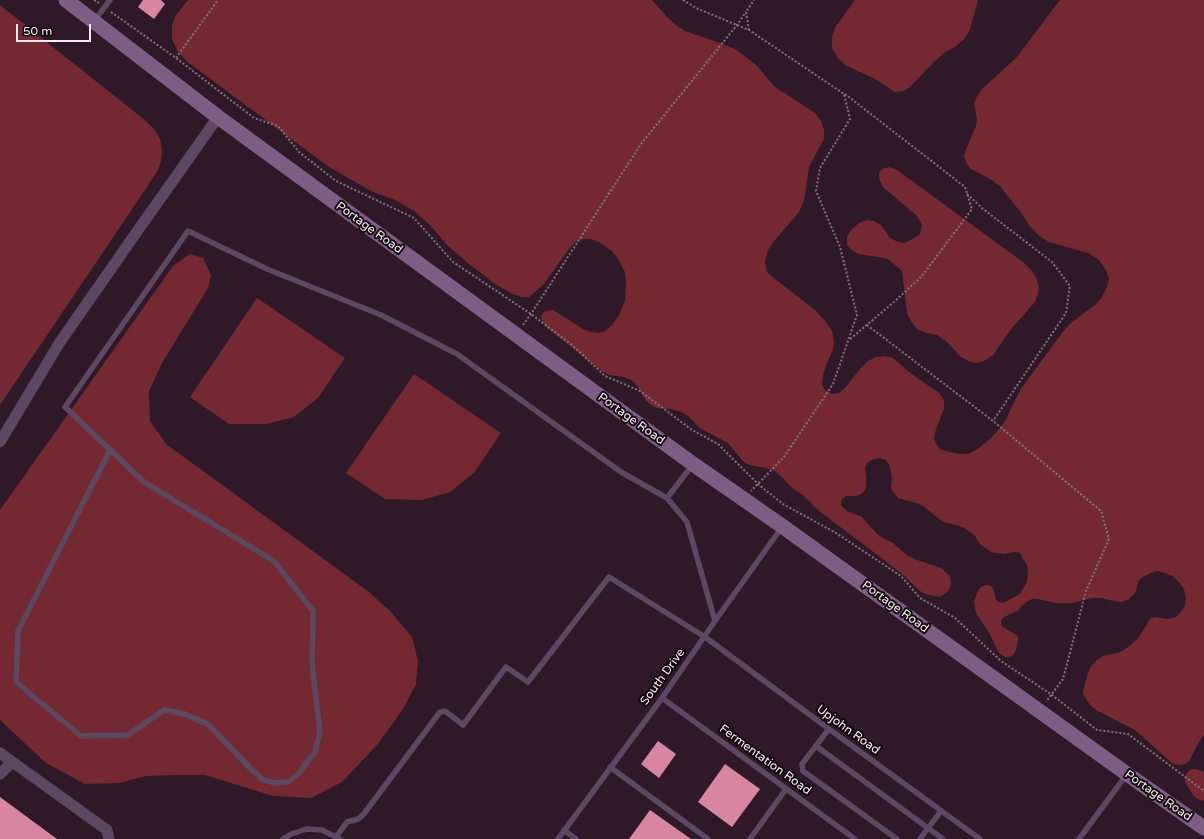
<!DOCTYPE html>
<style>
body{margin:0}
#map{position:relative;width:1204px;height:839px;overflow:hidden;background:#2f1928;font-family:"Varela Round",sans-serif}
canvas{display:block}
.scale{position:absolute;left:16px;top:24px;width:75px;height:18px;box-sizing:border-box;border:2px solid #faebf5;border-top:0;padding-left:5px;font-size:12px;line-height:14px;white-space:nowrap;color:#faebf5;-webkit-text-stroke:3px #11080e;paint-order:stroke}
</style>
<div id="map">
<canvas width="1204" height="839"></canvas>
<div class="scale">50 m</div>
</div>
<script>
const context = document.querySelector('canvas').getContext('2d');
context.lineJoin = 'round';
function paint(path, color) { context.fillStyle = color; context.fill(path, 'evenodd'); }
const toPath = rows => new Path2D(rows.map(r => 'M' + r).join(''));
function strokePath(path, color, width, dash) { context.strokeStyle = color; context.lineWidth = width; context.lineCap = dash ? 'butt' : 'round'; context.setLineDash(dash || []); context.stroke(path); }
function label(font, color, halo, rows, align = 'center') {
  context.font = font + ' "Varela Round",sans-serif'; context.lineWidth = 4; context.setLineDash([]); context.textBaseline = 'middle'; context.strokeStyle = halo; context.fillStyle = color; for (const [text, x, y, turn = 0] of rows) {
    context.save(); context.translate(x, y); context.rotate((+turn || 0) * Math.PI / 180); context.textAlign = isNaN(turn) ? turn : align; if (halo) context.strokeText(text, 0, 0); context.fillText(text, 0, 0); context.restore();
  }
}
paint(toPath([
 [188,0,652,0,667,17,676,25,685,31,717,42,735,49,746,57,756,65,775,87,815,113,821,121,824,130,824,139,809,167,806,189,804,200,799,212,775,240,768,250,765,261,767,272,775,279,815,310,826,322,832,331,834,341,833,350,826,365,823,375,822,385,825,390,832,394,839,393,845,388,860,369,868,361,876,357,885,356,893,358,909,372,939,393,944,400,944,409,936,429,934,438,936,444,940,449,949,452,960,454,968,454,978,449,992,437,1000,428,1006,420,1012,406,1021,389,1062,333,1070,324,1096,304,1102,297,1107,287,1109,279,1106,270,1099,260,1088,253,1049,242,1038,235,1029,225,1022,214,1000,186,990,179,971,169,967,164,964,156,966,149,976,126,977,119,974,104,977,96,982,89,1016,58,1060,0,1204,0,1204,735,1200,740,1189,761,1185,764,1179,765,1173,764,1135,730,1096,710,1090,705,1083,694,1084,687,1088,673,1091,666,1097,660,1103,656,1117,653,1124,650,1132,644,1139,637,1150,619,1154,617,1168,619,1176,617,1180,613,1185,606,1186,599,1184,589,1179,582,1173,576,1158,571,1151,573,1144,576,1139,580,1135,593,1129,599,1122,602,1114,601,1101,598,1092,598,1071,603,1056,603,1037,599,1032,599,1026,602,1017,611,1004,617,1001,620,1001,624,1003,627,1015,634,1018,637,1018,642,1015,652,1012,656,1008,657,1005,657,998,652,990,634,977,615,975,608,974,602,978,591,981,587,985,585,989,585,992,587,994,591,996,600,999,602,1003,603,1007,601,1020,594,1024,587,1027,581,1028,572,1027,565,1020,553,1015,552,1003,554,991,552,980,544,975,536,963,527,944,522,939,519,923,506,917,503,898,498,891,489,892,477,889,464,886,460,880,458,874,459,868,462,865,467,866,477,866,489,861,494,856,496,846,496,841,500,841,505,847,511,862,517,876,533,881,537,893,543,908,556,917,560,941,568,950,576,951,584,949,590,945,594,939,597,925,594,920,591,900,572,819,511,804,496,792,488,783,478,775,471,766,468,749,465,743,461,728,443,700,428,688,416,681,412,671,409,657,408,651,405,646,401,636,384,631,380,624,377,609,375,602,371,546,327,542,321,541,316,544,312,550,310,553,310,583,329,591,332,599,333,605,331,612,325,619,315,625,301,626,284,625,272,618,259,612,251,599,242,591,239,583,239,575,242,569,249,544,284,529,297,522,297,513,294,495,284,469,264,447,245,430,225,414,211,395,200,371,191,329,167,189,63,178,52,172,39,172,26,176,15],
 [855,0,978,0,970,29,965,38,955,47,945,52,934,62,909,88,903,91,895,92,875,79,845,65,838,58,832,48,832,37,836,26],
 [0,5,146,121,155,130,160,139,162,151,161,161,157,172,0,405],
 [889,167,897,170,1023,262,1031,270,1036,277,1039,287,1038,294,1035,302,1012,328,993,355,984,361,976,363,969,361,961,357,947,342,937,335,926,333,917,329,911,321,907,313,902,271,888,259,878,257,858,254,852,250,847,245,847,237,851,230,859,223,867,220,874,221,882,226,890,238,898,242,904,243,911,240,920,234,922,225,917,216,883,187,879,178,879,173,882,169],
 [190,254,203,258,211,275,208,288,162,363,149,391,150,421,166,444,369,592,391,612,412,637,418,661,416,684,403,709,377,745,342,782,311,798,273,796,205,775,176,775,146,776,119,783,85,784,46,763,0,720,0,510,173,266],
 [257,298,345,358,318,398,294,417,266,424,229,424,190,397],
 [414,374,501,433,474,473,450,492,422,500,385,499,346,473],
 [1191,769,1196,769,1204,772,1204,801,1197,799,1193,795,1185,782,1185,778,1186,774]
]), '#742932');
paint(toPath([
 [143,0,161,0,165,4,154,19,138,7],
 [658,741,676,754,659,778,641,764],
 [725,764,760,789,732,827,698,802],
 [0,797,57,839,0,839],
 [650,810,691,839,629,839]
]), '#d885a2');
strokePath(toPath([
 [94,0,99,3],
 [683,0,696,8,749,30,844,94,850,119,820,168,816,191,840,247,857,315,833,384,784,457,751,491],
 [111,12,176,58,254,118,278,126,299,152,336,181,414,218,453,262,531,314,572,345,605,376,640,391,692,430,718,444,758,484,783,504,836,533,901,576,920,598,955,618,1001,661,1052,695,1097,730,1128,734,1204,791],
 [749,30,746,12,754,0],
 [176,58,218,0],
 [845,94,965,187,972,209,922,276,894,302,849,340],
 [967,194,982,208,1052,262,1070,286,1066,313,993,421],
 [523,325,531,314,641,144,737,25,746,12],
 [867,325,993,421,1101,511,1109,539,1086,591,1063,679,1046,702]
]), '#85727f', 2, [2, 2]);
strokePath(toPath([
 [94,21,110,0],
 [110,450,18,631,16,682,81,736,128,735,164,710,185,714,209,725,250,768,262,779,274,783,288,782,300,772,315,752,320,732,312,664,313,611,274,561,144,482,65,407,188,231,267,269,381,315,457,354,621,472,667,498,693,464],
 [667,498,687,522,715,621],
 [662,698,855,839],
 [829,729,802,764,803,771,897,839],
 [816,746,943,839],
 [610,767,708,839],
 [564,830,576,839],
 [336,837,347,822,358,819,363,815,440,712,445,711,463,725,506,667,528,682,609,577,705,637,829,729,980,839],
 [283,839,291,834,307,829,322,830,340,839],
 [558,839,662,698,715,621,782,527],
 [750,839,786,789],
 [920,839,941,811],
 [1079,839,1127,774]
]), '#5d4861', 5.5);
strokePath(toPath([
 [0,442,60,342,143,223,218,117],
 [0,753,107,830,109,839],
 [0,774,12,762]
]), '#5d4861', 11);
strokePath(toPath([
 [66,0,218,117,693,464,782,526,1127,774,1204,828]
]), '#7e5d85', 15);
label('12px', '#faebf5', '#11080e', [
 ["Portage Road",369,228,36],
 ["Portage Road",631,419,36],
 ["Portage Road",895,607,36],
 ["South Drive",663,677,-54],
 ["Upjohn Road",848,730,36],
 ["Fermentation Road",765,760,36],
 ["Portage Road",1158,796,35]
]);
</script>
